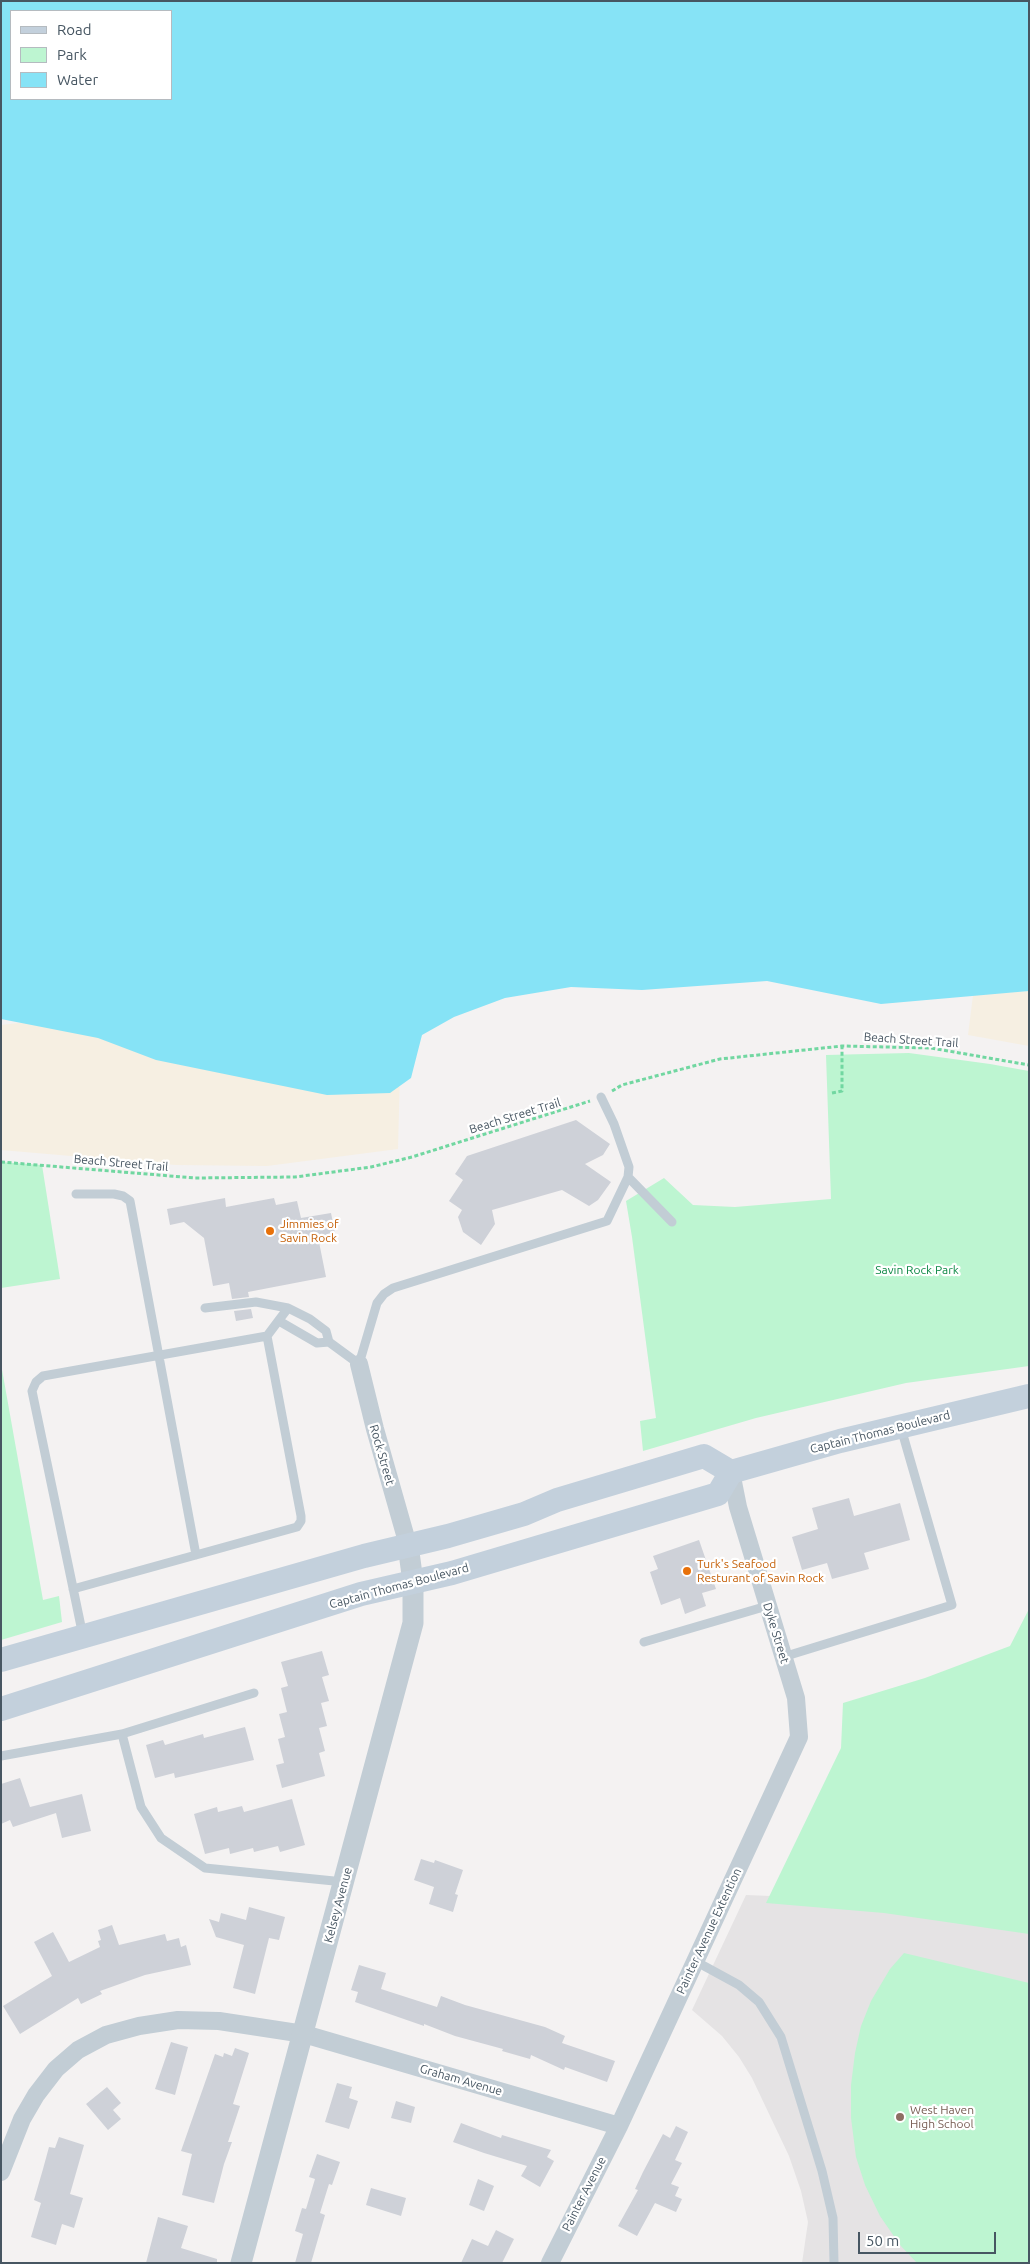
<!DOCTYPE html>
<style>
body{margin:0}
#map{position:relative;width:1030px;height:2264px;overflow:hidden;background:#f4f2f2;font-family:Ubuntu,sans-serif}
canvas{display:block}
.frame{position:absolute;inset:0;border:2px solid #475662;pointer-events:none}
.legend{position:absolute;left:10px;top:10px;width:162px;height:90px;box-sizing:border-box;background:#fff;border:1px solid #b5bbc0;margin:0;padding:6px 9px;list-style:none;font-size:15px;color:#475662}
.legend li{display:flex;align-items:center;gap:10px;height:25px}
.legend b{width:25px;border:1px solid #b5bbc0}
.scale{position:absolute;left:858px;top:2232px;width:138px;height:22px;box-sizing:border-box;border:2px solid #475662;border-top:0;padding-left:6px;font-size:15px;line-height:18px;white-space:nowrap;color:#475662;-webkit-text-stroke:4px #fff;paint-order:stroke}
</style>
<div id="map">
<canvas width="1030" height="2264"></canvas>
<div class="frame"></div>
<ul class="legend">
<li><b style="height:6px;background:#c3d0dc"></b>Road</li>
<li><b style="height:14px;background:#bdf5d1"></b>Park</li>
<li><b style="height:14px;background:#86e3f6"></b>Water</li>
</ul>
<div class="scale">50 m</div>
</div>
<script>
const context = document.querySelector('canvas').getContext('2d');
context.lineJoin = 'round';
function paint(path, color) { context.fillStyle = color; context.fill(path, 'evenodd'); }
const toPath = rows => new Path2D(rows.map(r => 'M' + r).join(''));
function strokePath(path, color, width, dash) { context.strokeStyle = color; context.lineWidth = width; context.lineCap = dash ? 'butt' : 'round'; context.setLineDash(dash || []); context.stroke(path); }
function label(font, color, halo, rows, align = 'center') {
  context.font = font + ' Ubuntu,sans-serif'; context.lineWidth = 4.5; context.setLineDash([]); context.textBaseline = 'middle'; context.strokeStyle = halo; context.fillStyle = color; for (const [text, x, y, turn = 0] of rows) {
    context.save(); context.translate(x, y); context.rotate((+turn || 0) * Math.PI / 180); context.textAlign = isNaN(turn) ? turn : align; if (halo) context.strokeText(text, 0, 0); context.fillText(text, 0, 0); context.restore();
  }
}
paint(toPath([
 [746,1895,820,1898,1029,1928,1029,2263,802,2263,808,2222,801,2191,789,2156,752,2078,739,2057,722,2036,692,2010]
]), '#e5e3e4');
paint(toPath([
 [909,1053,990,1064,1029,1071,1029,1366,906,1383,756,1418,643,1451,640,1421,656,1418,632,1237,626,1201,664,1178,693,1205,735,1207,831,1199,826,1055],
 [1,1162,42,1165,60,1279,1,1288],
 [1,1364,43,1600,59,1596,62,1622,1,1640],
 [1029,1609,1029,1934,884,1913,766,1903,841,1748,843,1703,925,1678,1010,1646],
 [904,1953,1029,1983,1029,2263,917,2263,900,2245,880,2216,865,2185,856,2157,851,2118,851,2085,855,2053,861,2026,871,2001,890,1969]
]), '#bdf5d1');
paint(toPath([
 [1029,991,1029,1046,968,1035,973,995],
 [53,1019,400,1073,398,1149,267,1166,176,1165,1,1150,1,1025]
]), '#f6efe2');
paint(toPath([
 [1,1,1029,1,1029,991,881,1004,767,981,642,990,571,987,505,998,454,1017,422,1035,411,1078,390,1093,327,1095,156,1060,98,1038,1,1019],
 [11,11,171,11,171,99,11,99]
]), '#86e3f6');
paint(toPath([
 [576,1120,610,1144,603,1155,585,1164,611,1182,598,1200,589,1206,562,1190,492,1210,495,1224,481,1245,463,1232,458,1217,462,1210,449,1201,463,1180,455,1174,467,1156],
 [225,1198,226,1207,274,1198,276,1205,297,1201,301,1218,331,1213,336,1238,319,1242,326,1277,248,1292,249,1297,232,1299,229,1283,213,1286,204,1238,184,1222,170,1225,167,1209],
 [251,1309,253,1318,236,1321,234,1311],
 [849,1498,854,1516,900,1503,910,1540,864,1553,869,1569,832,1579,827,1563,802,1570,792,1537,818,1529,812,1508],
 [699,1540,716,1589,702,1593,706,1606,685,1614,680,1598,661,1605,650,1572,658,1569,653,1556],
 [322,1651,329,1675,322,1677,329,1701,321,1703,327,1726,319,1728,325,1751,319,1753,325,1776,282,1788,276,1765,284,1763,278,1739,285,1737,279,1714,287,1712,281,1688,288,1686,281,1662],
 [245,1727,254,1760,175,1778,174,1773,155,1778,146,1745,163,1740,165,1745,203,1734,204,1738],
 [20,1778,30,1807,82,1794,91,1831,62,1838,56,1813,13,1827,10,1820,1,1824,1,1784],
 [292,1799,305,1845,280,1852,278,1846,254,1852,253,1848,230,1854,229,1848,205,1854,194,1814,217,1807,218,1812,242,1806,244,1812],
 [421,1859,434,1863,435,1860,463,1870,455,1894,458,1895,453,1912,429,1904,434,1887,414,1880],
 [249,1907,285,1917,279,1940,269,1938,255,1994,233,1988,244,1945,216,1937,209,1919,219,1922,221,1913,246,1920],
 [112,1925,119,1945,165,1934,167,1941,179,1938,181,1947,186,1945,191,1965,145,1975,100,1991,102,1994,81,2004,78,1998,20,2034,3,2006,52,1976,34,1942,53,1932,69,1962,100,1947,98,1941,101,1940,98,1930],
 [359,1965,386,1973,381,1989,437,2007,441,1996,465,2005,545,2027,565,2036,562,2043,615,2061,607,2082,565,2067,564,2070,531,2055,530,2059,502,2051,503,2049,455,2036,424,2024,424,2026,355,2002,358,1992,351,1990],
 [171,2042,188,2047,175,2095,155,2089],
 [235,2048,249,2053,233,2104,240,2106,228,2142,232,2142,224,2164,214,2203,182,2195,192,2154,181,2151,215,2054,223,2057,224,2053,232,2056],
 [337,2083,352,2087,349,2098,358,2101,349,2129,325,2122],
 [107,2087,121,2103,113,2110,121,2119,108,2130,86,2104],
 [396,2101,415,2107,411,2123,391,2118],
 [461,2123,501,2138,502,2135,551,2150,547,2157,554,2161,540,2187,521,2176,527,2166,484,2153,453,2142],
 [676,2126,688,2132,675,2160,682,2163,671,2184,679,2187,675,2196,682,2199,676,2212,655,2203,637,2236,618,2226,638,2190,635,2189,643,2172,663,2134,670,2138],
 [59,2137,84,2145,70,2194,83,2198,74,2228,62,2224,56,2245,31,2237,41,2203,34,2200,43,2169,49,2147,55,2148],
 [317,2154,340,2162,332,2185,329,2184,320,2213,325,2215,311,2263,295,2263,303,2234,295,2231,302,2208,306,2209,315,2179,309,2177],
 [478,2179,494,2186,484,2211,469,2205],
 [371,2188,406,2198,401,2216,366,2205],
 [158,2217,188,2226,181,2248,217,2259,217,2263,146,2263],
 [496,2230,514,2239,502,2263,461,2263,472,2239,488,2246]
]), '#ced1d8');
strokePath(toPath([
 [612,1091,622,1085,720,1059,842,1046,931,1048,1029,1065],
 [832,1093,842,1091,842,1046],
 [1,1162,195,1178,295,1177,371,1167,412,1157,590,1101]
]), '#71d7a1', 3, [4, 2.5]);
strokePath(toPath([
 [628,1177,672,1222],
 [76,1194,114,1194,123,1196,130,1201,196,1555],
 [205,1308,256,1302,288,1308,310,1319,326,1331,329,1342,317,1343,279,1321],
 [329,1342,359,1364,377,1303,384,1294,393,1288,607,1221,628,1177,629,1167,614,1124,601,1097],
 [73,1589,297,1527,301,1521,301,1516,267,1336],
 [83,1636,32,1391,36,1382,43,1376,267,1336,288,1308],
 [644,1642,767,1606],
 [783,1657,952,1605,901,1428],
 [122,1734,141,1807,161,1838,205,1868,344,1882],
 [1,1756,122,1734,254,1693],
 [695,1961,739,1985,759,2002,781,2037,822,2171,833,2218,834,2263]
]), '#c2cdd5', 9);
strokePath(toPath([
 [359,1364,375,1429,408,1545],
 [1,2172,22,2119,36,2095,56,2069,78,2050,106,2035,139,2026,178,2020,219,2021,304,2034,619,2126],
 [550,2263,619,2126,799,1737,796,1698,738,1507,731,1472]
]), '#c2cdd5', 18);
strokePath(toPath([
 [241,2263,413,1623,413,1582,408,1545]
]), '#c2cdd5', 21);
strokePath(toPath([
 [1,1660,364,1556,448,1536,524,1514,557,1500,704,1456,731,1472],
 [1,1709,361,1594,452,1573,718,1494,731,1472,840,1441,1029,1396]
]), '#c3d0dc', 24);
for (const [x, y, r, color] of [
 [270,1231,5,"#e8710a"],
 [687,1571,5,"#e8710a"],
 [900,2117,5,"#8d6e63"]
]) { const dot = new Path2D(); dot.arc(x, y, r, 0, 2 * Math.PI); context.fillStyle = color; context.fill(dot); strokePath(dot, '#fff', 2); }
label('12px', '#475662', '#fff', [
 ["Beach Street Trail",911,1040,4],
 ["Beach Street Trail",515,1116,-17],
 ["Beach Street Trail",121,1163,5],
 ["Captain Thomas Boulevard",880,1432,-14],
 ["Rock Street",382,1455,74],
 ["Captain Thomas Boulevard",399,1586,-15],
 ["Dyke Street",776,1633,73],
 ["Kelsey Avenue",338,1905,-75],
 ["Painter Avenue Extention",709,1931,-65],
 ["Graham Avenue",461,2080,16],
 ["Painter Avenue",584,2194,-63]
]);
label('12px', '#c56008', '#fff', [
 ["Jimmies of",280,1224],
 ["Savin Rock",280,1238],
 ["Turk's Seafood",697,1564],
 ["Resturant of Savin Rock",697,1578]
], 'left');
label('12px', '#0d8845', '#fff', [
 ["Savin Rock Park",917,1270]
]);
label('12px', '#785e54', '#fff', [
 ["West Haven",910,2110],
 ["High School",910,2124]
], 'left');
</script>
